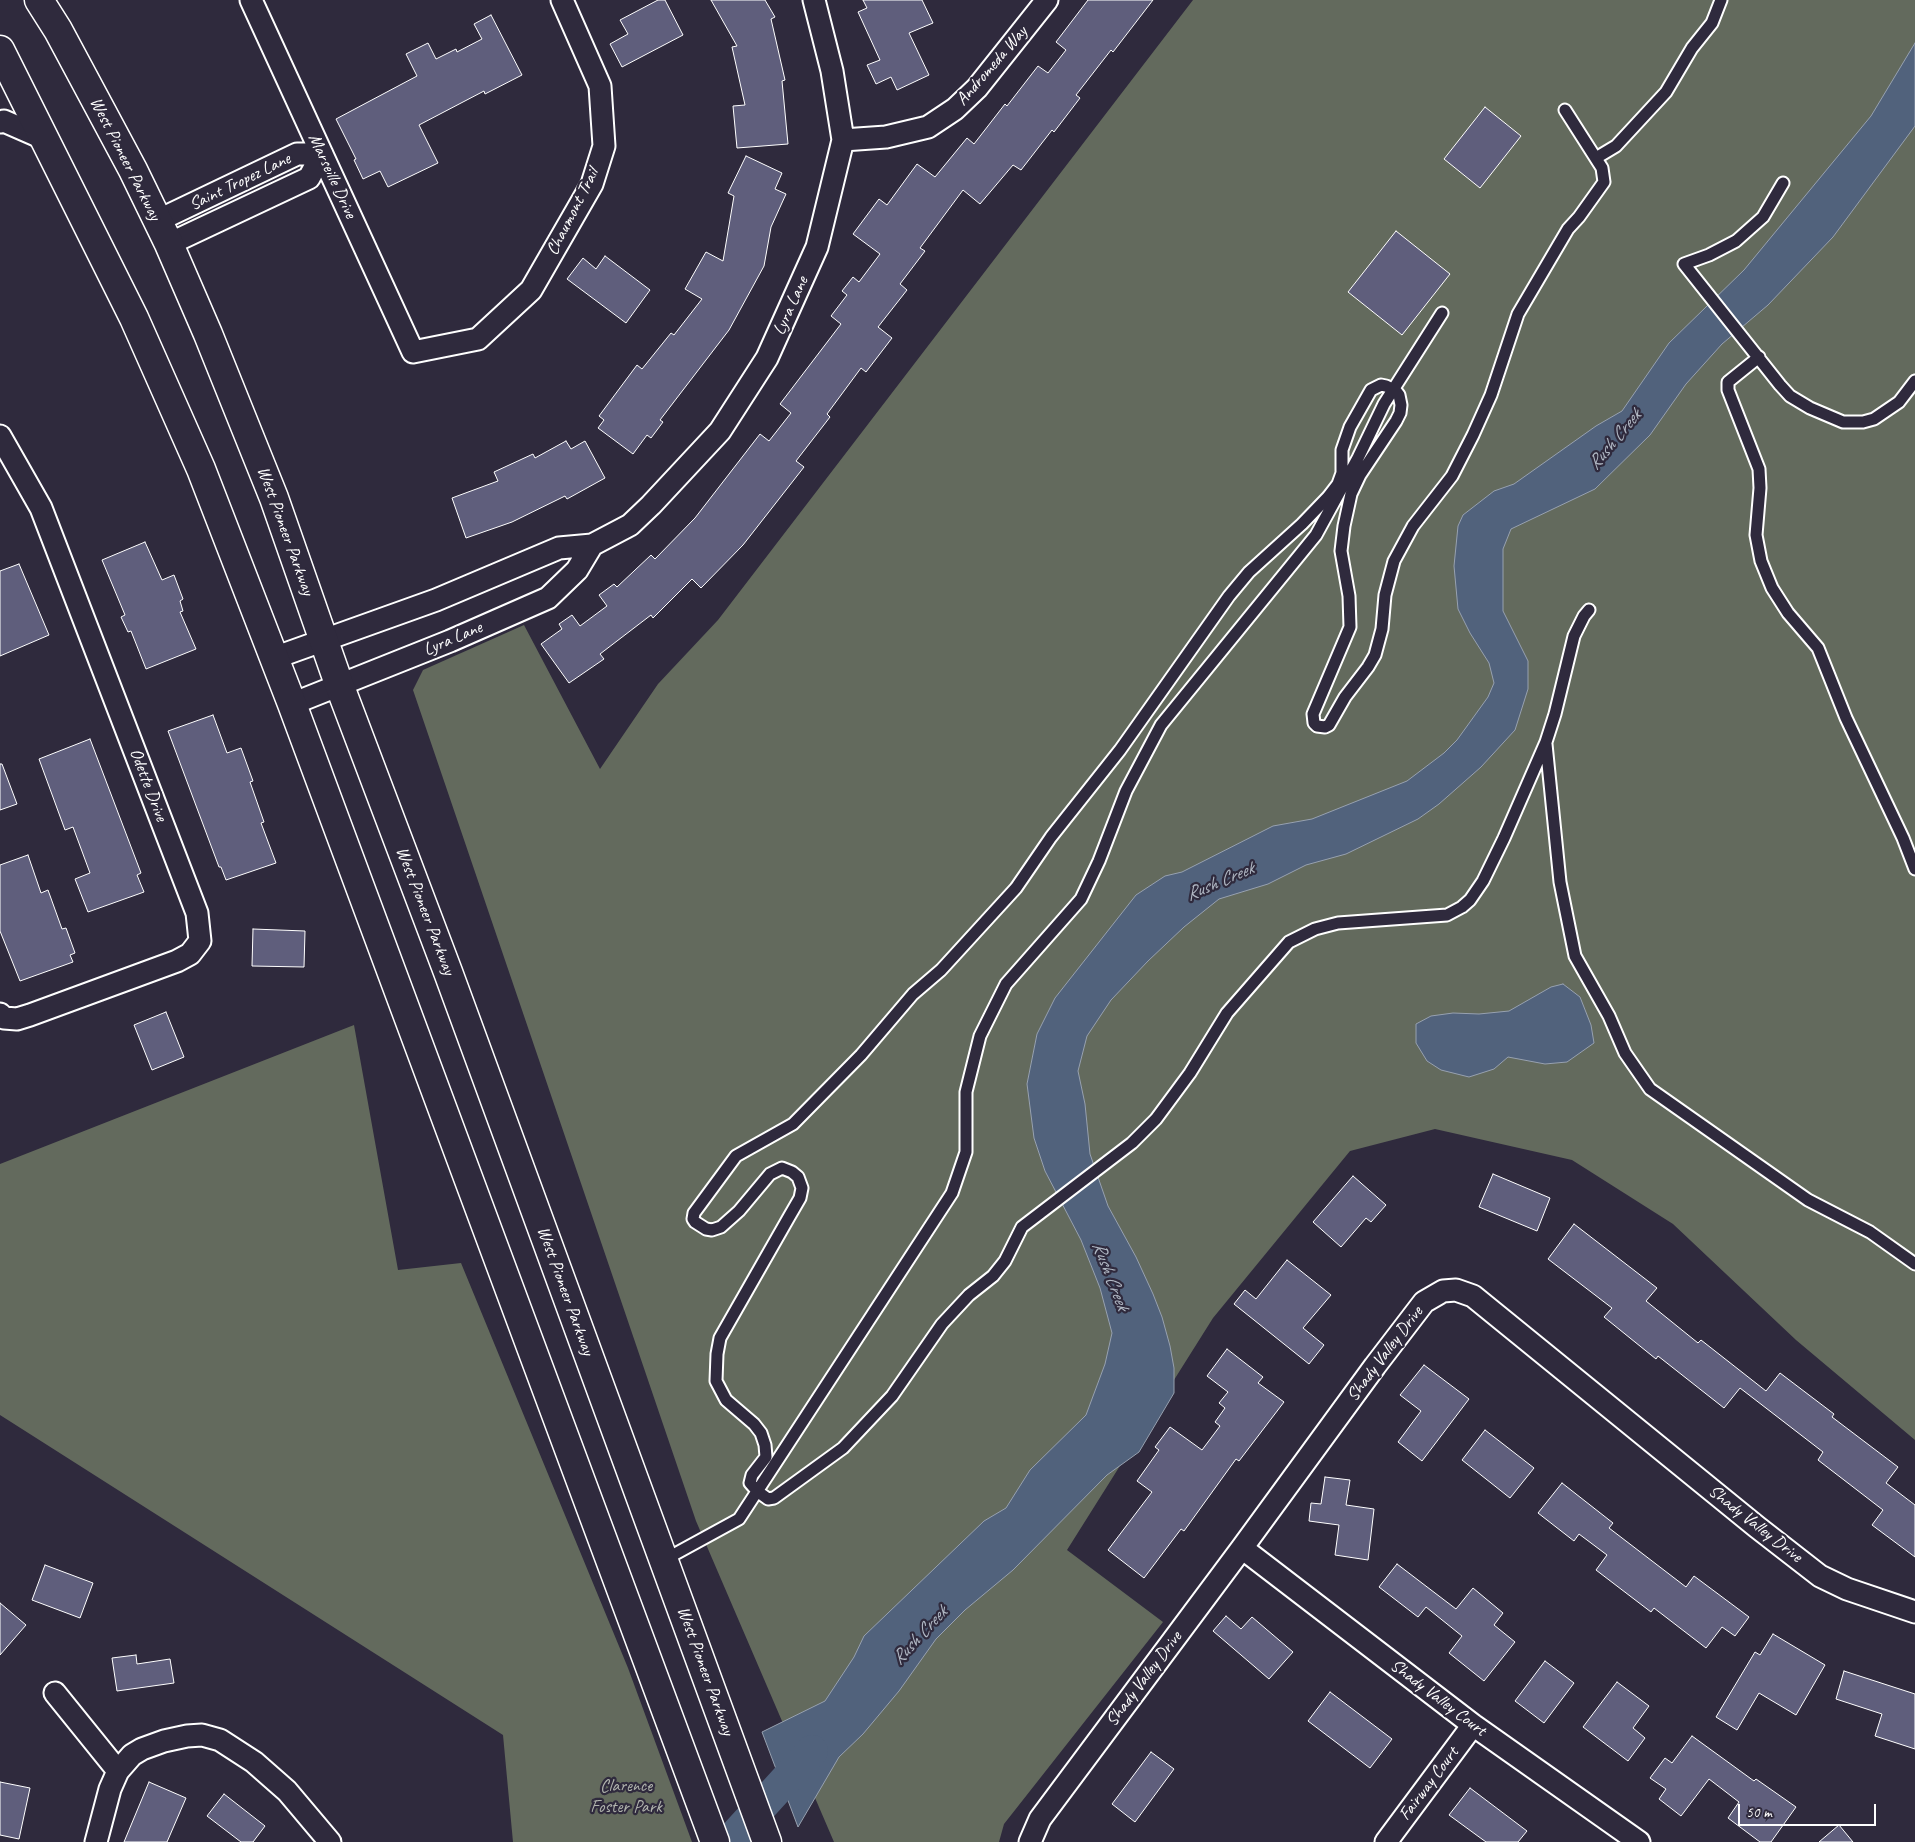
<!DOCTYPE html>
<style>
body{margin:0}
#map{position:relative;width:1915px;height:1842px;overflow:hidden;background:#2f2a3d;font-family:Caveat,sans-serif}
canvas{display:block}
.scale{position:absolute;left:1738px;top:1804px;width:138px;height:22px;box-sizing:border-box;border:2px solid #fff;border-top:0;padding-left:6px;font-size:15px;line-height:18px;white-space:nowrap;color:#fff;-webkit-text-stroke:4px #2f2a3d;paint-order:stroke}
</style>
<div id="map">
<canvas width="1915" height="1842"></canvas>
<div class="scale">50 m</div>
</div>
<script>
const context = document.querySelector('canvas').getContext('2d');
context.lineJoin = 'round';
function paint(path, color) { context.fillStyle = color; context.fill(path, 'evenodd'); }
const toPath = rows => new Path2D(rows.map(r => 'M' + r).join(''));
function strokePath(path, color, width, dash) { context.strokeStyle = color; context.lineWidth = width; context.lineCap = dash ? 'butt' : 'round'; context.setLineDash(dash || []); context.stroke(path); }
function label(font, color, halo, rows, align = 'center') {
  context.font = font + ' Caveat,sans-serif'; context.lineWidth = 4.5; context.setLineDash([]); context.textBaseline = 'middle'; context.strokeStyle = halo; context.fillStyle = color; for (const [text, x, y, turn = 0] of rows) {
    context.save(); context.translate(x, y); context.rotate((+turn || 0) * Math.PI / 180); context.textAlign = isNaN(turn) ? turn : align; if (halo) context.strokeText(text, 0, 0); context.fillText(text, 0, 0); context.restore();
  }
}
paint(toPath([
 [1193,0,1915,0,1915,1440,1796,1340,1673,1224,1572,1160,1435,1129,1350,1151,1213,1318,1067,1550,1163,1622,1004,1824,999,1842,834,1842,696,1521,413,690,423,670,524,625,600,769,658,684,718,620],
 [354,1025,398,1270,461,1263,628,1668,692,1842,513,1842,503,1735,0,1415,0,1164]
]), '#636a5d');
const water = toPath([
 [1915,43,1915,126,1833,237,1768,305,1722,344,1686,384,1650,435,1595,489,1511,529,1503,549,1503,611,1528,661,1528,689,1515,730,1481,767,1439,804,1418,819,1346,854,1306,865,1268,884,1219,899,1184,927,1148,961,1111,1000,1087,1036,1078,1071,1085,1104,1090,1154,1108,1206,1136,1257,1153,1294,1162,1317,1170,1346,1174,1368,1174,1393,1139,1452,1107,1475,1013,1570,965,1610,936,1639,899,1691,863,1734,839,1757,798,1827,762,1732,825,1701,854,1657,864,1636,984,1521,1006,1508,1030,1470,1086,1415,1105,1364,1112,1333,1100,1288,1081,1240,1045,1171,1034,1138,1027,1084,1037,1034,1055,998,1136,895,1165,876,1182,872,1273,826,1312,819,1407,781,1444,753,1457,740,1488,697,1494,683,1489,663,1470,633,1458,609,1454,566,1458,526,1463,515,1494,491,1514,484,1596,426,1622,411,1669,343,1744,270,1871,116,1915,43],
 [1563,984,1580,997,1591,1025,1594,1043,1567,1062,1545,1064,1508,1057,1494,1069,1469,1077,1441,1070,1427,1061,1416,1043,1416,1024,1431,1016,1453,1013,1479,1014,1509,1011,1551,987,1563,984]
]);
paint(water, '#51627c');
strokePath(water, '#97a1b0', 1);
strokePath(toPath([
 [734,1842,738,1832,812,1751]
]), '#51627c', 32);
const building = toPath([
 [658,0,665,0,683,35,622,67,610,44,628,34,620,20,658,0],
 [711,0,765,0,775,17,771,19,785,80,782,81,788,144,737,148,733,106,745,105,732,47,737,46,711,0],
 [863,0,922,0,933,23,909,33,929,75,897,90,891,77,876,84,867,65,880,60,858,12,867,8,863,0],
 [1088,0,1153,0,1113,52,1111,50,1076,95,1080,98,1054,132,1052,130,1021,170,1013,165,980,204,963,190,920,248,925,251,900,284,907,290,878,327,892,338,866,372,861,368,827,414,830,417,796,461,804,467,743,545,701,588,692,579,653,618,651,615,600,654,604,659,569,683,541,644,562,629,559,624,572,615,580,626,607,606,599,595,614,584,617,587,651,555,655,559,695,518,760,434,769,441,791,413,780,404,841,324,831,316,847,295,842,291,853,277,859,282,880,254,853,234,879,199,887,205,917,164,935,177,967,138,974,144,1005,104,1007,106,1038,66,1048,73,1066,50,1056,42,1088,0],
 [491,15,522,75,485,94,484,91,419,125,438,163,388,187,380,171,363,179,354,160,356,159,336,119,417,76,406,54,428,43,436,59,456,49,457,52,482,39,474,24,491,15],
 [1485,107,1521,136,1480,188,1444,159,1485,107],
 [746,156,782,173,775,189,786,194,771,227,764,266,729,330,660,420,663,422,651,438,647,435,633,454,598,428,604,420,599,416,637,365,642,369,671,333,674,335,702,299,685,289,706,252,723,261,734,196,728,193,746,156],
 [1396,231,1450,274,1402,335,1348,292,1396,231],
 [605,256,650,290,626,323,567,279,583,258,596,269,605,256],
 [566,441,571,449,585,441,605,478,567,499,565,496,512,522,466,538,452,498,498,481,494,472,533,454,535,458,566,441],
 [145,542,162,580,174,575,183,599,180,601,183,611,180,612,196,649,146,669,131,631,128,632,121,617,125,615,102,560,145,542],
 [19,564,49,635,0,656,0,571,19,564],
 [213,715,227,753,241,748,253,781,250,782,264,822,261,823,276,863,226,880,221,867,219,867,168,731,213,715],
 [90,739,141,873,137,875,144,892,88,912,75,879,90,873,73,827,65,830,39,759,90,739],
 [0,764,2,764,17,804,0,810,0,764],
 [28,855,41,893,48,890,62,929,66,928,75,953,70,955,73,962,20,981,0,931,0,865,28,855],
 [253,929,305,931,304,967,252,966,253,929],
 [166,1012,184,1057,152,1070,134,1025,166,1012],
 [1493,1174,1550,1198,1537,1231,1479,1207,1493,1174],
 [1353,1176,1386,1205,1371,1222,1366,1218,1341,1247,1313,1222,1353,1176],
 [1574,1224,1657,1288,1646,1301,1698,1343,1701,1340,1766,1391,1780,1373,1834,1414,1832,1417,1898,1467,1886,1483,1915,1505,1915,1557,1872,1525,1883,1510,1818,1460,1823,1452,1740,1388,1724,1408,1658,1356,1656,1359,1604,1317,1612,1308,1548,1259,1574,1224],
 [1287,1260,1331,1295,1303,1328,1324,1345,1309,1364,1234,1304,1245,1290,1256,1299,1287,1260],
 [1227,1349,1263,1377,1258,1383,1284,1402,1239,1461,1236,1459,1184,1531,1181,1529,1144,1578,1108,1550,1152,1492,1137,1481,1159,1450,1155,1447,1170,1427,1202,1450,1220,1426,1215,1422,1225,1408,1219,1403,1228,1392,1207,1376,1227,1349],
 [1424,1365,1469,1399,1422,1461,1398,1442,1421,1411,1400,1395,1424,1365],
 [1485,1430,1534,1468,1510,1498,1462,1460,1485,1430],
 [1325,1477,1350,1480,1346,1505,1374,1509,1368,1560,1335,1555,1339,1525,1309,1521,1311,1503,1321,1504,1325,1477],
 [1562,1483,1613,1523,1609,1528,1686,1587,1694,1576,1749,1617,1735,1636,1722,1627,1706,1648,1654,1608,1651,1612,1596,1570,1607,1555,1579,1534,1574,1541,1538,1513,1562,1483],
 [1397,1564,1456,1609,1473,1588,1503,1613,1494,1625,1515,1642,1484,1681,1449,1653,1462,1636,1426,1607,1418,1617,1379,1587,1397,1564],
 [45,1565,93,1583,80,1618,32,1600,45,1565],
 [0,1603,26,1625,0,1655,0,1603],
 [1226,1616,1241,1629,1252,1617,1293,1652,1269,1679,1213,1631,1226,1616],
 [1773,1634,1825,1665,1796,1715,1759,1693,1737,1730,1716,1717,1755,1652,1760,1655,1773,1634],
 [136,1655,137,1664,170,1659,174,1683,117,1691,112,1658,136,1655],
 [1545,1661,1574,1683,1544,1723,1515,1701,1545,1661],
 [1844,1671,1915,1694,1915,1749,1875,1736,1882,1714,1836,1699,1844,1671],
 [1617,1682,1649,1706,1633,1728,1645,1738,1628,1761,1583,1727,1617,1682],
 [1330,1692,1392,1739,1370,1768,1308,1721,1330,1692],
 [1692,1736,1754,1781,1756,1779,1796,1807,1771,1842,1760,1842,1728,1818,1739,1802,1709,1779,1681,1816,1659,1799,1666,1789,1650,1778,1665,1758,1672,1763,1692,1736],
 [1151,1752,1174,1769,1135,1822,1112,1804,1151,1752],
 [0,1782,30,1788,19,1839,0,1835,0,1782],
 [149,1782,186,1798,167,1842,124,1842,149,1782],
 [1470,1788,1527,1831,1518,1842,1486,1842,1449,1815,1470,1788],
 [224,1794,265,1826,253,1842,241,1842,207,1816,224,1794],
 [1839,1825,1853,1842,1819,1842,1839,1825]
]);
paint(building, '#5f5e7c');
strokePath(building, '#fff', 1);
const lane = toPath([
 [1565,110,1602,168,1604,182,1579,217,1568,229,1518,314,1491,395,1473,435,1452,476,1413,526,1394,561,1385,595,1382,629,1375,655,1368,667,1345,697,1329,725,1325,727,1317,726,1314,723,1313,714,1350,627,1349,596,1341,551,1344,526,1351,494,1360,475,1396,421,1400,413,1401,405,1399,395,1396,391,1386,386,1381,385,1371,390,1350,427,1342,450,1342,473,1338,484,1328,497,1302,524,1249,572,1229,596,1120,750,1051,837,1016,888,941,970,913,994,861,1055,793,1124,736,1156,694,1213,693,1219,695,1222,706,1229,712,1230,721,1227,739,1211,770,1174,782,1168,792,1172,798,1177,802,1188,800,1198,789,1217,720,1338,717,1354,716,1381,726,1400,754,1424,761,1433,765,1445,766,1457,752,1475,750,1483,757,1491,768,1499,774,1498,843,1448,892,1396,942,1324,969,1295,993,1276,1005,1261,1022,1227,1132,1143,1156,1119,1190,1073,1227,1013,1289,942,1315,929,1338,923,1447,915,1462,907,1470,900,1483,881,1504,838,1546,742,1555,714,1574,636,1584,616,1589,610],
 [1596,158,1616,146,1666,92,1692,48,1712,23,1721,0],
 [1783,183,1763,217,1736,241,1709,255,1684,264,1780,385,1790,396,1810,408,1843,422,1863,422,1874,419,1899,402,1915,381],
 [1759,357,1728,382,1728,390,1759,469,1760,488,1756,535,1761,561,1772,588,1788,613,1818,648,1846,718,1903,838,1915,869],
 [1546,744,1560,882,1575,956,1609,1016,1625,1053,1650,1089,1808,1200,1870,1232,1915,1264],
 [664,1560,739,1519,952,1193,966,1152,966,1092,980,1036,1006,984,1081,899,1099,861,1126,791,1161,725,1316,535,1358,458,1384,404,1442,313]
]);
const street = toPath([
 [251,0,413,352,478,339,531,290,592,184,604,146,600,86,562,0],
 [0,122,4,121,45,139],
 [843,140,886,137,928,127,955,109,977,88,1047,0],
 [157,221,297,154,322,154,309,178,169,244],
 [0,436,41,508,197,913,200,941,190,954,177,961,30,1015,17,1019,4,1018,0,1014],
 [274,658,436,600,559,548,592,545,630,525,651,505,720,431,767,358,817,247,843,140,832,71,814,0],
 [292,704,450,641,548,598,577,570,592,545],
 [1242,1548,1473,1725,1639,1842],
 [55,1693,118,1771],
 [96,1842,110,1789,118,1771,132,1755,142,1749,164,1741,187,1736,202,1735,220,1740,254,1762,287,1791,330,1842],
 [1030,1842,1040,1819,1242,1548,1375,1366,1424,1302,1443,1291,1456,1290,1473,1296,1757,1527,1820,1576,1847,1589,1915,1612],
 [1386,1842,1473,1725]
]);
const primary = toPath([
 [39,0,58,30,133,170,169,244,208,334,274,498,339,684,448,972,767,1842],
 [0,50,134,318,201,469,292,704,715,1842]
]);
strokePath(lane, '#fff', 15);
strokePath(street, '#fff', 25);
strokePath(primary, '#fff', 31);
strokePath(lane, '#2f2a3d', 11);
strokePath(street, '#2f2a3d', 21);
strokePath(primary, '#2f2a3d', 28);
label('18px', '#fff', '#2f2a3d', [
 ["Andromeda Way",992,66,-49],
 ["West Pioneer Parkway",125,159,63],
 ["Marseille Drive",332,176,65],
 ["Saint Tropez Lane",240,182,-26],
 ["Chaumont Trail",573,212,-63],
 ["Lyra Lane",791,306,-66],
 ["West Pioneer Parkway",285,531,70],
 ["Lyra Lane",453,639,-23],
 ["Odette Drive",148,785,69],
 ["West Pioneer Parkway",425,911,69],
 ["West Pioneer Parkway",565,1291,70],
 ["Shady Valley Drive",1385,1354,-53],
 ["Shady Valley Drive",1755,1524,38],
 ["West Pioneer Parkway",705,1671,70],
 ["Shady Valley Drive",1144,1679,-53],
 ["Shady Valley Court",1438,1698,37],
 ["Fairway Court",1429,1784,-53]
]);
label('18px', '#b1b4ae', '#2f2a3d', [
 ["Clarence",626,1786],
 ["Foster Park",626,1807]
]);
label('italic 19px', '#b1b8c4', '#2f2a3d', [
 ["Rush Creek",1615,440,-50],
 ["Rush Creek",1220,882,-23],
 ["Rush Creek",1110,1276,69],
 ["Rush Creek",920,1636,-47]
]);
</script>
